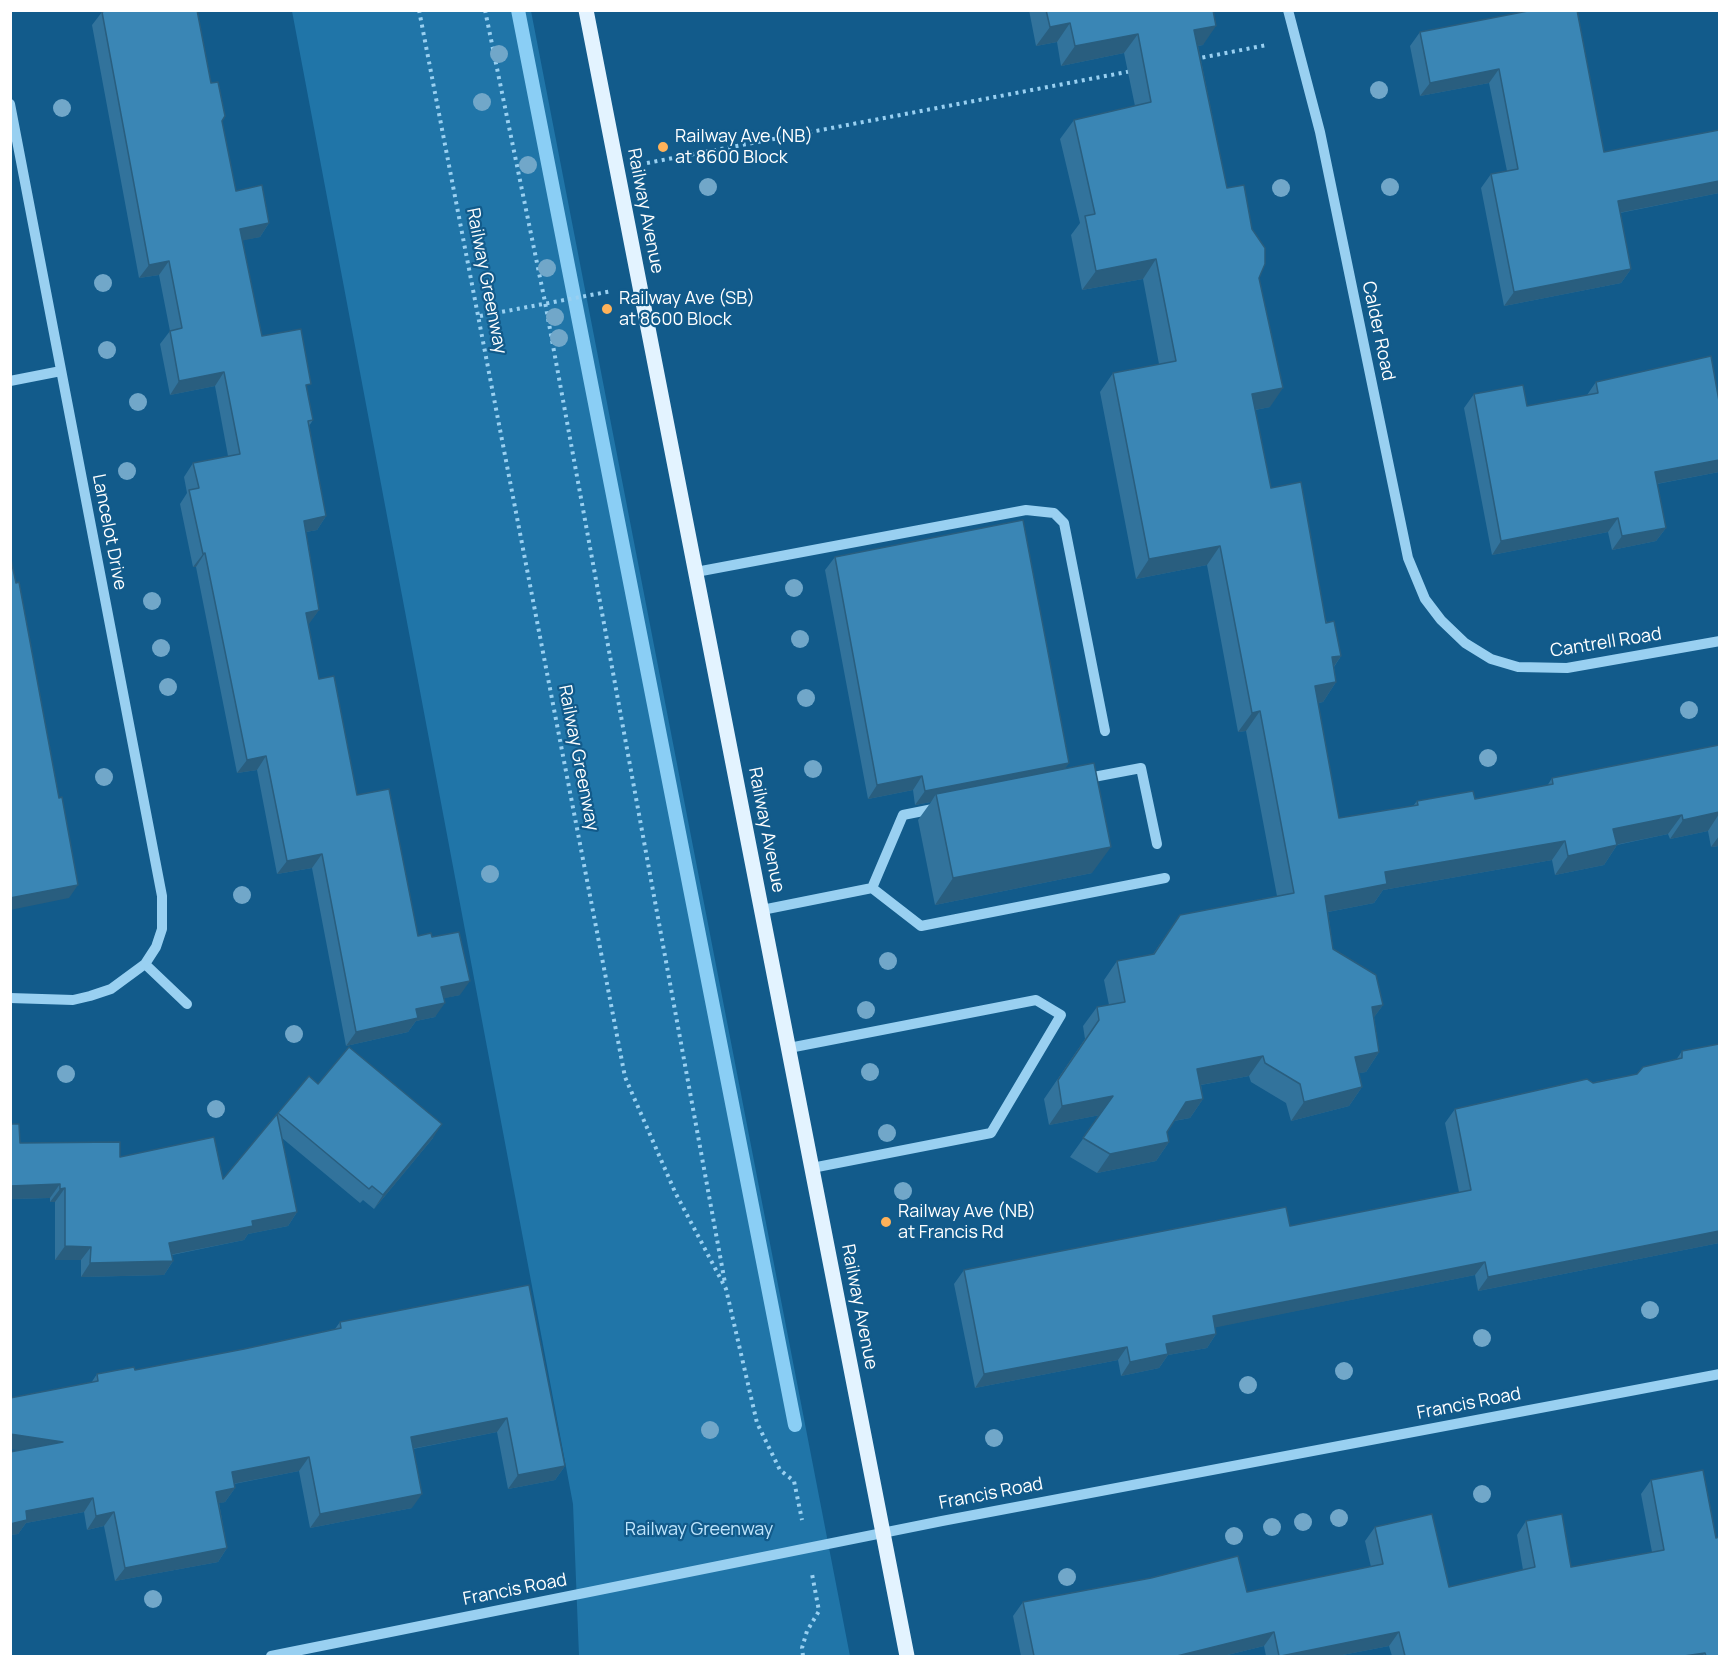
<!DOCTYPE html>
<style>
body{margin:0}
#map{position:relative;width:1730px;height:1667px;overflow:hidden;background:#125b8b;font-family:Manrope,sans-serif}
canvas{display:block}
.frame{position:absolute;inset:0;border:12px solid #fff;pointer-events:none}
</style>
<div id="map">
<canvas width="1730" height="1667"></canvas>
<div class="frame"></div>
</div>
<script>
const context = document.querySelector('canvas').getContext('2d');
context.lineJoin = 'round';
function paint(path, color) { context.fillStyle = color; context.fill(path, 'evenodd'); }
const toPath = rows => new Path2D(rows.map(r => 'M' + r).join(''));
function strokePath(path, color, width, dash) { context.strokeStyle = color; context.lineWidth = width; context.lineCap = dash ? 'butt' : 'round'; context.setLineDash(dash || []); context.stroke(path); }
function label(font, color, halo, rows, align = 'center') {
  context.font = font + ' Manrope,sans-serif'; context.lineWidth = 4.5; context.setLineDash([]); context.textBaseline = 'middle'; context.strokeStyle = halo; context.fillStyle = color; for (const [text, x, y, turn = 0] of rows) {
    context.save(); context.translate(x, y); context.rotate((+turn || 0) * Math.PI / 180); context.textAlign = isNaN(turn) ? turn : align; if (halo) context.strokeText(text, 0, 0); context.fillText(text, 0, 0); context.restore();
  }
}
paint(toPath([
 [292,11,531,11,850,1656,579,1656,573,1504]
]), '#2075a8');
strokePath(toPath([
 [518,10,795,1425]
]), '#8acef5', 14);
strokePath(toPath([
 [419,10,625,1077,675,1192,726,1289,757,1423,780,1470,794,1481,802,1520],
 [485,10,545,302,725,1283],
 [1195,59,1267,45],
 [647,163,1132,71],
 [480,316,612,291],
 [803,1656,802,1648,807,1631,819,1611,812,1574]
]), '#99d0f1', 4, [3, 4.5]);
strokePath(toPath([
 [1288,10,1320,132,1408,558,1425,599,1441,620,1465,643,1491,659,1518,667,1567,668,1720,641],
 [10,104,162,896,162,929,156,947,145,964],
 [10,381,61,371],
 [696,572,1026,510,1054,513,1064,523,1105,731],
 [1083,779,1141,768,1157,844],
 [872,888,921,926,1165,878],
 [762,910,872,888,903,815,938,808],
 [10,998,73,1000,90,996,111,989,145,964,187,1004],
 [789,1048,1036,1000,1061,1015,991,1133,812,1168],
 [271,1656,942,1521,1720,1374]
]), '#99d0f1', 10);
strokePath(toPath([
 [586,10,907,1656]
]), '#e3f3ff', 15);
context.fillStyle = '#71a7c9';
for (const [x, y] of [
 [499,54],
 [1379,90],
 [482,102],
 [62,108],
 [528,165],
 [708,187],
 [1390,187],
 [1281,188],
 [547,268],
 [103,283],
 [555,317],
 [559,338],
 [107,350],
 [138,402],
 [127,471],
 [794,588],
 [152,601],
 [800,639],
 [161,648],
 [168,687],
 [806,698],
 [1689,710],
 [1488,758],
 [813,769],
 [104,777],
 [490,874],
 [242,895],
 [888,961],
 [866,1010],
 [294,1034],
 [870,1072],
 [66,1074],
 [216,1109],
 [887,1133],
 [903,1191],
 [1650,1310],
 [1482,1338],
 [1344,1371],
 [1248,1385],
 [710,1430],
 [994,1438],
 [1482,1494],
 [1339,1518],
 [1303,1522],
 [1272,1527],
 [1234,1536],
 [1067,1577],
 [153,1599]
]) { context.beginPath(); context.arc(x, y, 9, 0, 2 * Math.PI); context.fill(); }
paint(toPath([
 [104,10,197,10,211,83,222,121,236,191,269,223,260,237,242,240,262,336,307,390,313,420,309,426,326,516,317,530,306,532,319,610,308,624,319,679,357,795,418,936,432,937,460,995,444,998,435,1017,416,1021,408,1032,346,1046,312,868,277,874,257,770,237,773,196,567,193,567,180,504,187,493,184,477,193,463,228,456,215,386,170,395,160,344,170,331,159,275,139,278,92,25,102,12],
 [1029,10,1213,10,1203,45,1198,46,1227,188,1259,278,1270,407,1255,410,1271,488,1341,656,1334,667,1336,682,1323,702,1318,703,1339,818,1413,806,1417,801,1475,799,1547,786,1552,778,1719,745,1719,846,1711,847,1708,831,1670,839,1668,834,1617,845,1604,865,1555,875,1552,860,1383,890,1374,903,1328,912,1333,949,1383,1005,1374,1017,1379,1052,1366,1072,1359,1073,1362,1087,1349,1106,1291,1121,1286,1103,1251,1082,1249,1076,1201,1085,1203,1099,1190,1118,1174,1121,1167,1132,1169,1142,1156,1161,1097,1173,1070,1157,1100,1115,1049,1125,1044,1099,1085,1039,1083,1026,1097,1007,1109,1005,1104,980,1117,961,1153,954,1180,915,1277,896,1246,731,1238,732,1207,565,1136,579,1100,392,1113,373,1159,364,1143,279,1082,290,1071,235,1080,223,1060,139,1074,120,1135,106,1124,53,1061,66,1057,42,1036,46],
 [1533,10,1604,152,1719,193,1620,213,1631,269,1621,283,1504,306,1481,188,1491,174,1507,171,1489,83,1420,96,1410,46,1420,32],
 [1596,382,1719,401,1719,472,1657,484,1666,528,1656,541,1612,550,1608,532,1492,555,1464,408,1474,394,1527,406,1587,395],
 [835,557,1069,763,1064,769,1092,873,935,905,918,820,931,802,915,805,913,790,868,799,825,570],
 [1719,1044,1719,1243,1478,1291,1475,1275,1215,1327,1216,1334,1207,1348,1168,1355,1159,1368,1121,1376,1118,1360,975,1388,954,1284,964,1270,1290,1226,1459,1192,1445,1123,1455,1109,1637,1074,1676,1060,1682,1051],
 [309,1076,318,1084,433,1138,374,1209,363,1200,360,1203,282,1138,297,1212,288,1226,248,1234,244,1240,172,1255,173,1261,164,1275,81,1277,81,1260,55,1260,55,1202,50,1202,50,1198,10,1199,11,1124,20,1143,120,1157,223,1179],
 [529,1285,565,1466,555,1480,508,1489,497,1432,413,1449,412,1508,310,1528,299,1471,234,1484,235,1488,225,1502,219,1503,227,1548,218,1562,115,1581,104,1526,87,1530,84,1512,26,1523,18,1534,10,1535,10,1452,19,1450,91,1383,97,1374,135,1370,244,1349,335,1329,340,1322],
 [1651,1480,1719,1656,1392,1656,1389,1646,1337,1656,1266,1656,1264,1646,1223,1656,1021,1656,1013,1616,1023,1602,1247,1592,1371,1567,1365,1541,1375,1527,1449,1587,1523,1570,1517,1535,1526,1521,1571,1567,1652,1552,1641,1494]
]), '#32739c');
paint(toPath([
 [1070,23,1057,42,1036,46,1050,27],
 [1216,26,1203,45,1181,49,1194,30],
 [1138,34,1124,53,1061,66,1075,46],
 [1499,69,1489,83,1420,96,1430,83],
 [1719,181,1719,193,1608,215,1618,201],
 [269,223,260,237,231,243,240,229],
 [1156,259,1143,279,1082,290,1096,271],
 [169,261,159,275,139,278,149,265],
 [1631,269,1621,283,1504,306,1514,292],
 [224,372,215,386,170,395,179,381],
 [1283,388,1270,407,1239,413,1252,394],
 [1719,460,1719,472,1645,486,1655,472],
 [326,516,317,530,294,534,304,521],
 [1618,518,1608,532,1492,555,1501,541],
 [1666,528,1656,541,1612,550,1622,536],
 [1220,546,1207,565,1136,579,1149,559],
 [205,553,196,567,193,567,203,554],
 [319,610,309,624,296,626,306,613],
 [1341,656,1328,675,1332,657],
 [1336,682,1323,702,1302,706,1315,686],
 [1260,711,1246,731,1238,732,1252,713],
 [266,756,257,770,237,773,247,760],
 [1069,763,1059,777,936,794,931,802,915,805,925,791],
 [922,776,913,790,868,799,877,785],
 [1719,812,1719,814,1708,831,1670,839,1683,820],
 [1682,815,1668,834,1600,848,1613,829],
 [1719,836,1719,846,1711,847],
 [1565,841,1552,860,1383,890,1374,903,1312,915,1325,896,1385,872],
 [1617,845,1604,865,1555,875,1568,856],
 [1111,847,1092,873,935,905,953,878],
 [322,854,312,868,277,874,287,861],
 [78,885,69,898,10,910,10,898],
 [470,981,460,995,432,1001,441,987],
 [445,1003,435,1017,416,1021,408,1032,346,1046,356,1032,416,1009],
 [1383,1005,1369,1024,1372,1007],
 [1379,1052,1366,1072,1342,1076,1355,1057],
 [1263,1056,1249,1076,1184,1088,1197,1069],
 [1362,1087,1349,1106,1291,1121,1304,1102],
 [1113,1096,1100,1115,1049,1125,1062,1106],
 [1203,1099,1190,1118,1173,1121,1186,1102],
 [442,1124,433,1138,374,1209,383,1195],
 [1169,1142,1156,1161,1097,1173,1110,1154],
 [60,1184,50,1198,10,1199,10,1186],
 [65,1188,55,1202,50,1202,60,1189],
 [297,1212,288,1226,248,1234,244,1240,159,1257,169,1243,252,1221],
 [1719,1231,1719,1243,1478,1291,1488,1277],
 [65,1246,91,1247,81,1260,55,1260],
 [173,1261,164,1275,81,1277,90,1263],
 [1485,1262,1475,1275,1203,1330,1213,1316],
 [1216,1334,1207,1348,1168,1355,1159,1368,1121,1376,1130,1362,1166,1344],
 [1127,1347,1118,1360,975,1388,984,1374],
 [507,1418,497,1432,401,1451,411,1437],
 [10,1434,63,1442,54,1456,10,1449],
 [309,1457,299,1471,222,1486,232,1472],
 [565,1466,555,1480,508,1489,518,1475],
 [235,1488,225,1502,207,1506,216,1492],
 [422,1494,412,1508,310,1528,320,1514],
 [93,1498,84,1512,26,1523,18,1534,10,1535,10,1524,26,1511],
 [114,1512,104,1526,87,1530,96,1516],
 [227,1548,218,1562,115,1581,125,1568],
 [1274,1632,1264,1646,1223,1656,1177,1656],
 [1399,1632,1389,1646,1337,1656,1281,1656],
 [1705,1653,1702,1656,1684,1656]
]), '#295e7f');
const building = toPath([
 [107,10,197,10,211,83,218,82,225,116,222,121,236,191,262,185,269,223,240,229,262,336,301,329,311,384,306,385,313,420,308,421,326,516,304,521,319,610,306,613,319,679,334,676,357,795,389,789,418,936,431,933,432,937,459,932,470,981,441,987,445,1003,416,1009,418,1018,356,1032,322,854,287,861,266,756,247,760,205,553,203,554,189,490,199,488,193,463,240,454,224,372,179,381,170,331,182,328,169,261,149,265,102,12,107,10],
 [1046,10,1213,10,1216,26,1194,30,1227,188,1244,185,1252,229,1265,248,1265,264,1259,278,1283,388,1252,394,1271,488,1301,482,1326,623,1334,621,1341,656,1332,657,1336,682,1315,686,1339,818,1418,805,1417,801,1473,791,1475,799,1553,784,1552,778,1719,745,1719,812,1683,820,1682,815,1613,829,1617,845,1568,856,1565,841,1385,872,1387,884,1325,896,1333,949,1376,975,1383,1005,1372,1007,1379,1052,1355,1057,1362,1087,1304,1102,1300,1084,1265,1063,1263,1056,1197,1069,1203,1099,1186,1102,1167,1132,1169,1142,1110,1154,1083,1138,1113,1096,1062,1106,1058,1080,1099,1020,1097,1007,1125,1002,1117,961,1154,954,1180,915,1294,893,1260,711,1252,713,1220,546,1149,559,1113,373,1176,361,1156,259,1096,271,1085,216,1095,214,1074,120,1151,102,1138,34,1075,46,1070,23,1050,27,1046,10],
 [1533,10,1577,10,1604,152,1719,130,1719,181,1618,201,1631,269,1514,292,1491,174,1518,169,1499,69,1430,83,1420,32,1533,10],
 [1711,356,1719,401,1719,460,1655,472,1666,528,1622,536,1618,518,1501,541,1474,394,1523,385,1527,406,1598,393,1596,382,1711,356],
 [1023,520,1069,763,925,791,922,776,877,785,835,557,1023,520],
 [10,555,16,583,19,582,59,798,62,797,78,885,10,898,10,555],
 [1094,763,1111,847,953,878,936,794,1094,763],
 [1719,1044,1719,1231,1488,1277,1485,1262,1213,1316,1216,1334,1166,1344,1168,1354,1130,1362,1127,1347,984,1374,964,1270,1286,1207,1290,1226,1471,1190,1455,1109,1587,1079,1593,1083,1637,1074,1643,1067,1682,1058,1682,1051,1719,1044],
 [349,1047,442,1124,383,1195,372,1186,369,1189,278,1113,309,1076,318,1084,349,1047],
 [277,1114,297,1212,252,1221,253,1226,169,1243,173,1261,90,1263,91,1247,65,1246,65,1188,60,1189,60,1184,10,1186,10,1117,11,1124,19,1124,20,1143,120,1142,120,1157,214,1137,223,1179,277,1114],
 [529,1285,565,1466,518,1475,507,1418,411,1437,422,1494,320,1514,309,1457,232,1472,235,1488,216,1492,227,1548,125,1568,114,1512,96,1516,93,1498,26,1511,27,1520,10,1524,10,1452,63,1442,10,1434,10,1398,98,1381,97,1374,134,1367,135,1370,244,1349,341,1328,340,1322,529,1285],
 [1703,1470,1716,1538,1719,1537,1719,1656,1706,1656,1705,1653,1684,1656,1405,1656,1399,1632,1281,1656,1279,1656,1274,1632,1177,1656,1034,1656,1023,1602,1151,1578,1238,1556,1247,1592,1383,1564,1375,1527,1432,1514,1449,1587,1535,1567,1526,1521,1562,1514,1571,1567,1664,1550,1651,1480,1703,1470]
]);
paint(building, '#3a86b5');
strokePath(building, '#295e7f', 1.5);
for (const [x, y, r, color] of [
 [663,147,6,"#ffb259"],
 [607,309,6,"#ffb259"],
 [886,1222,6,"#ffb259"]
]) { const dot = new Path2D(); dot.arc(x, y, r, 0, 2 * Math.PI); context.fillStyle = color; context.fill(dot); strokePath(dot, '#125b8b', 2); }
label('18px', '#fff', '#125b8b', [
 ["Railway Ave (NB)",675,137],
 ["at 8600 Block",675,158],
 ["Railway Ave (SB)",619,299],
 ["at 8600 Block",619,320],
 ["Railway Ave (NB)",898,1212],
 ["at Francis Rd",898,1233]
], 'left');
label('18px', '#fff', '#125b8b', [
 ["Railway Avenue",645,211,79],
 ["Railway Greenway",486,281,79],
 ["Calder Road",1378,331,78],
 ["Lancelot Drive",109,532,79],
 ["Cantrell Road",1606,643,-9],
 ["Railway Greenway",578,758,79],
 ["Railway Avenue",766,830,79],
 ["Railway Avenue",859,1307,79],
 ["Francis Road",1469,1404,-11],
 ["Francis Road",991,1494,-11],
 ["Francis Road",515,1590,-11]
]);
label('18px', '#bfe5fc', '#125b8b', [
 ["Railway Greenway",699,1530]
]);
</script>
